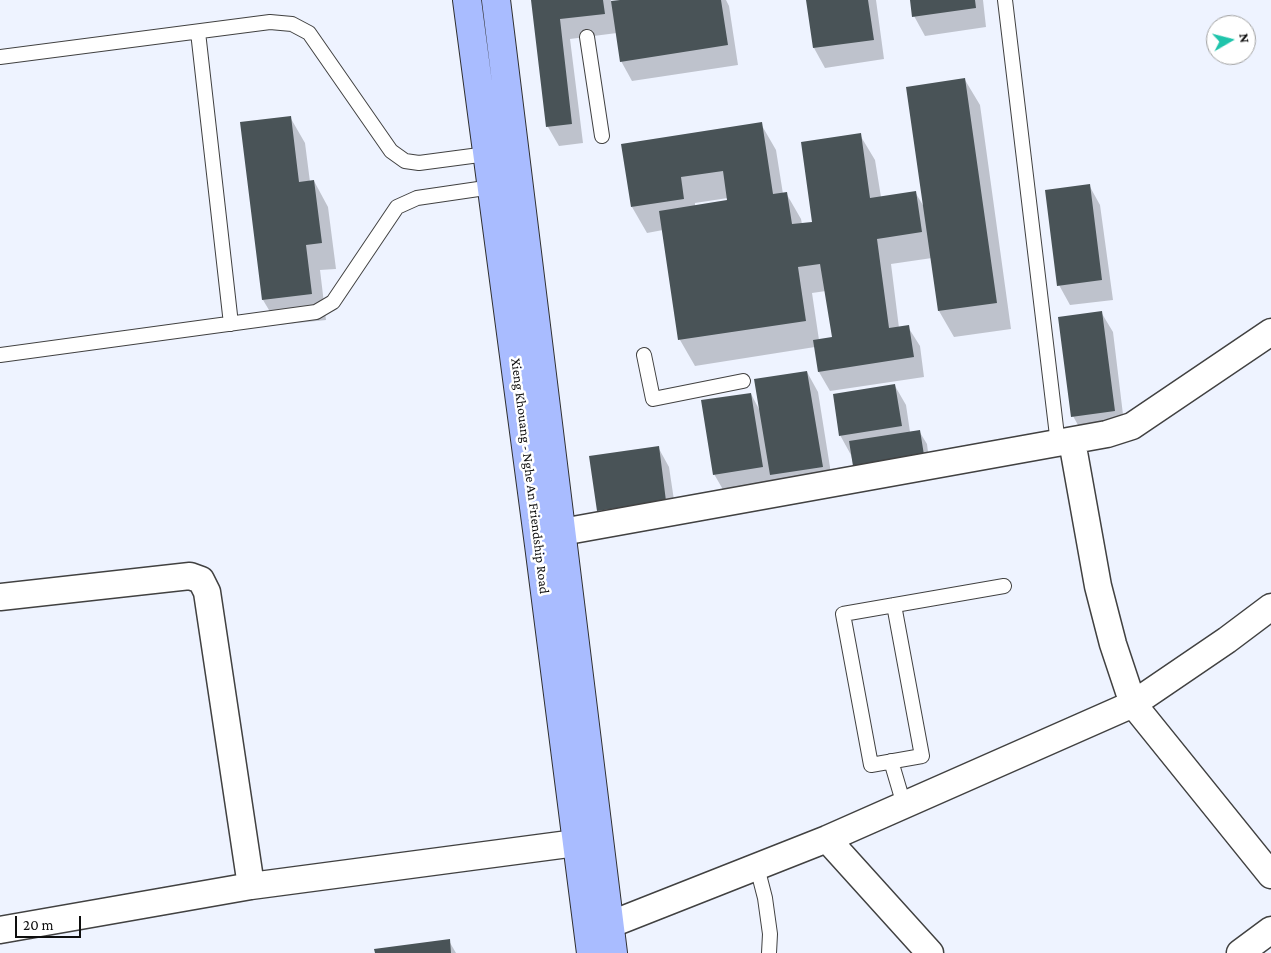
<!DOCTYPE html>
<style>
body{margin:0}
#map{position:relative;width:1271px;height:953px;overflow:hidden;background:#eef3ff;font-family:"Crimson Pro",serif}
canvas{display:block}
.north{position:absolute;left:1206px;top:15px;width:50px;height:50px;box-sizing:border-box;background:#fff;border:1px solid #9f9f9f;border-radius:50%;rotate:82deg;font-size:14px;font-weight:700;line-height:20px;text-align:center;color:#0e0e0e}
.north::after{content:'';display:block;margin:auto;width:18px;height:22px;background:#1fc4ab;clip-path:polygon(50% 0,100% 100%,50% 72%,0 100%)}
.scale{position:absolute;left:15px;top:916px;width:66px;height:22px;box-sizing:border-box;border:2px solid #0e0e0e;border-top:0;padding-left:6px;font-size:15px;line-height:18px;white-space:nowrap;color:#0e0e0e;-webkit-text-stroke:4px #fff;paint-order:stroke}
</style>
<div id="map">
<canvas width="1271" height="953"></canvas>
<div class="north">N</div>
<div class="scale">20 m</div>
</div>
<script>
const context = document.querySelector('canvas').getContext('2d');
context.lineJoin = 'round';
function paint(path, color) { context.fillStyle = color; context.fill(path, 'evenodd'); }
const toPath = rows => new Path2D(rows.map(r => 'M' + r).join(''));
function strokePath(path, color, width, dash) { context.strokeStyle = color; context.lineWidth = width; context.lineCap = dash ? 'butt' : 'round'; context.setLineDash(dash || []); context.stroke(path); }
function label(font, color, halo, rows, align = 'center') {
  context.font = font + ' "Crimson Pro",serif'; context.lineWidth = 5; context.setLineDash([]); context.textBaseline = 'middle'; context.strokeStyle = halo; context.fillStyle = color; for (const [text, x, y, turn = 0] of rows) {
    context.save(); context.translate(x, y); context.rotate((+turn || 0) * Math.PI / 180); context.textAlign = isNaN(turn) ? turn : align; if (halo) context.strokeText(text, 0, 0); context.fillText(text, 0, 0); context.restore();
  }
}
paint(toPath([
 [532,0,611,0,612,3,629,0,726,0,729,6,738,65,632,81,621,61,617,33,570,39,583,143,559,146,548,127],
 [807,0,876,0,884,59,825,68,814,48],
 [911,0,983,0,986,27,925,36,914,16],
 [965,80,980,105,1011,329,954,337,939,311,932,258,891,264,899,328,908,327,920,346,924,377,830,391,819,372,815,347,695,366,680,340,663,230,647,233,632,207,761,124,776,150,783,194,786,193,801,219,802,224,814,223,860,135,875,160,881,197,915,192,924,207],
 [728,198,728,202,695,206,695,203],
 [826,291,834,338,819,340,812,293],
 [290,117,305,143,310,182,314,181,328,207,336,269,320,270,326,320,278,325,263,300],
 [1089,185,1100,205,1113,300,1070,305,1059,285],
 [1101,312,1113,332,1125,431,1084,436,1073,416],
 [807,372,818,392,833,486,729,500,714,474,751,394,760,411],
 [895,386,906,405,910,432,919,431,927,444,930,468,862,479,854,466,851,455,840,435],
 [658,447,669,467,677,520,609,530,598,510],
 [449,941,456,953,376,953]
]), '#0003');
paint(toPath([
 [531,0,603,0,605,14,560,19,572,124,546,127],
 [620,0,721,0,728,45,620,62,611,1],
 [806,0,868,0,874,40,813,48],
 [910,0,975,0,976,8,912,17],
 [965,78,997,303,938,311,906,87],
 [291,116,299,182,314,180,322,243,306,245,312,294,262,300,240,122],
 [762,122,773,194,787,192,792,224,812,222,801,142,861,133,870,198,916,191,922,232,877,239,889,328,909,325,914,357,818,372,813,340,832,337,820,264,798,267,806,321,678,340,659,211,727,200,723,171,681,177,684,199,631,207,621,144],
 [1090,184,1102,280,1057,286,1045,190],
 [1102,311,1115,411,1071,417,1058,317],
 [807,371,823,467,770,475,754,379],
 [895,384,902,426,839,436,833,394],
 [751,393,763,467,713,475,701,400],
 [920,430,924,455,853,466,849,441],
 [659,446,666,501,597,511,589,456],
 [450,939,451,953,375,953,374,949]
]), '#495357');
const lane = toPath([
 [1005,0,1058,444],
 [198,32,231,324],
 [587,37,602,136],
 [0,57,270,22,292,24,309,33,391,151,405,161,419,163,487,154],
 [0,355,316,312,333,302,397,207,417,198,492,187],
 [644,355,653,399,743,381],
 [894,605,922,756,871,765,843,614,1004,586],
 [891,761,904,805],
 [757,867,765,898,770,934,769,953]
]);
const street = toPath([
 [1072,441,1098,586,1113,644,1133,704,1271,875],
 [562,532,1107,434,1132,426,1271,332],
 [0,597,190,576,201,580,207,592,251,886],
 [827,839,930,953],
 [609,925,827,839,1133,704,1227,640,1271,607],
 [0,930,251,886,576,843],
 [1240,953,1271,930]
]);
const secondary = toPath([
 [467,0,539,545,591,953],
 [496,0,613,953]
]);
strokePath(lane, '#414141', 16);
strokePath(street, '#414141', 29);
strokePath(secondary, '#303030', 30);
strokePath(lane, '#fff', 14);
strokePath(street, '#fff', 26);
strokePath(secondary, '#a9bcff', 28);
label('14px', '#0e0e0e', '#fff', [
 ["Xieng Khouang - Nghe An Friendship Road",530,476,83]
]);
</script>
